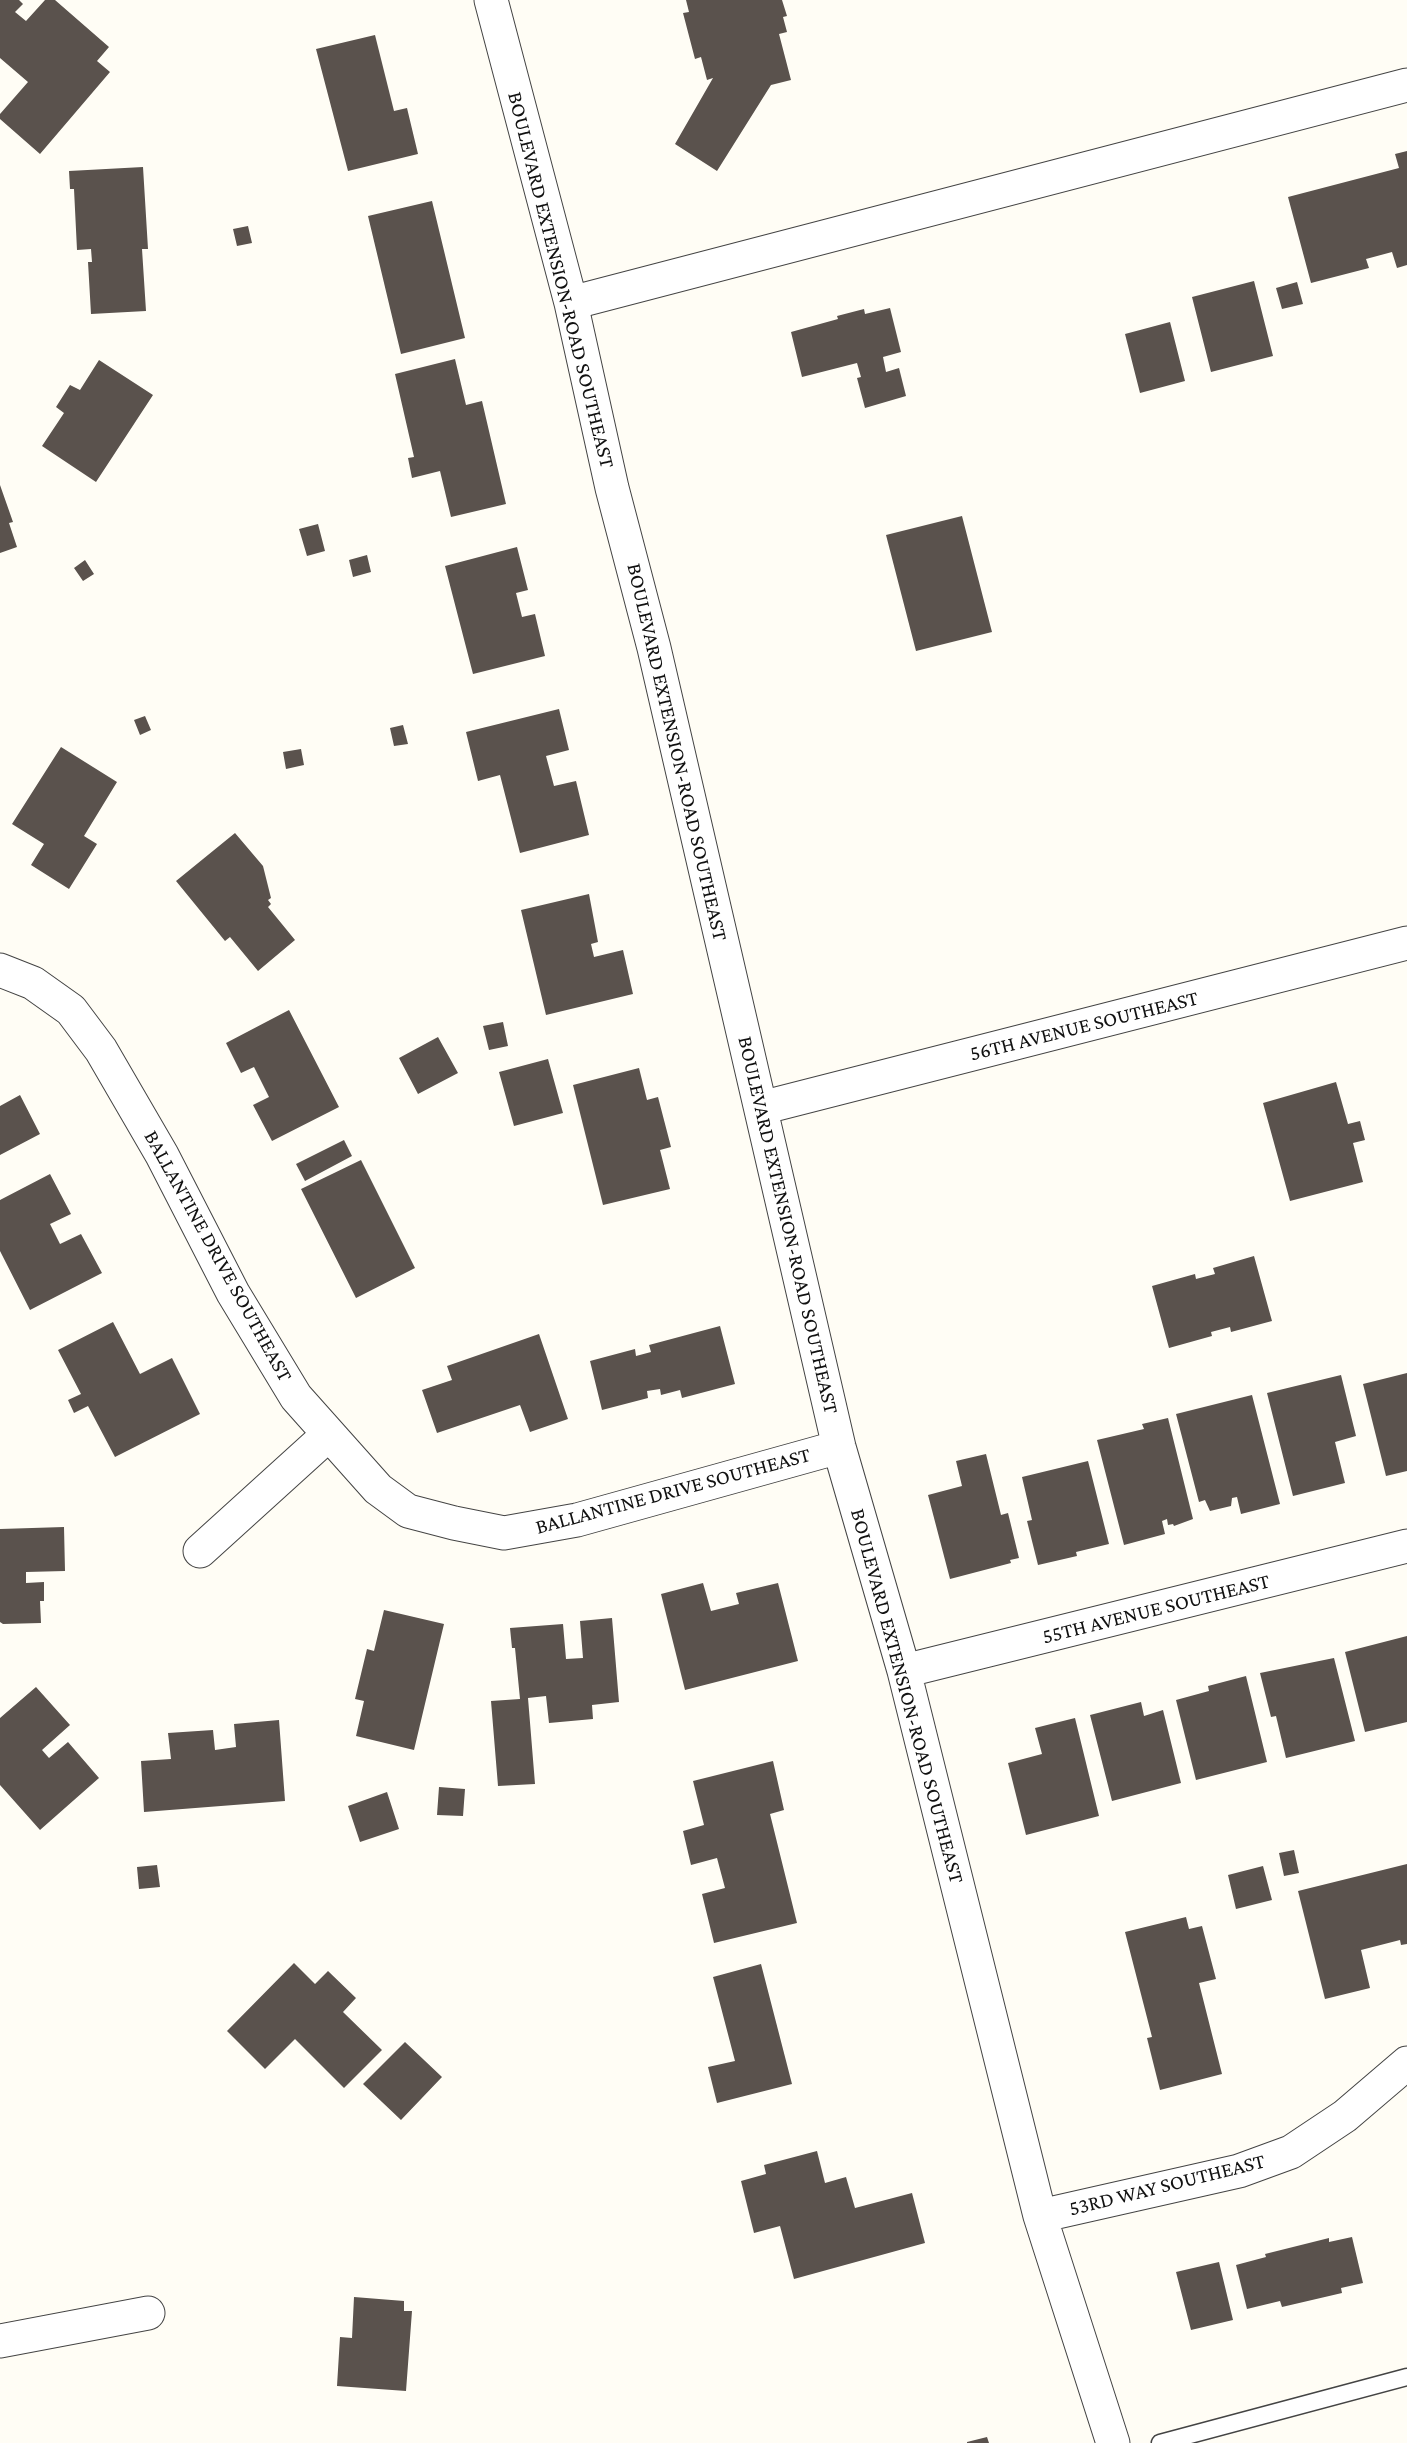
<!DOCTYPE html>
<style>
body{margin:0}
canvas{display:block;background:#fffdf5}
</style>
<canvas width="1407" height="2443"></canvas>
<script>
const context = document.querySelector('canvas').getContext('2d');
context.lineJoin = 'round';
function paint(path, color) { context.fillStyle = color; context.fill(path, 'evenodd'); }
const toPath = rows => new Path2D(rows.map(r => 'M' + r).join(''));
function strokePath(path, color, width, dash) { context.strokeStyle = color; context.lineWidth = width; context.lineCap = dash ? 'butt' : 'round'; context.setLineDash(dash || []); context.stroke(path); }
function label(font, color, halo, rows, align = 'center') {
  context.font = font + ' "Crimson Pro",serif'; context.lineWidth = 6; context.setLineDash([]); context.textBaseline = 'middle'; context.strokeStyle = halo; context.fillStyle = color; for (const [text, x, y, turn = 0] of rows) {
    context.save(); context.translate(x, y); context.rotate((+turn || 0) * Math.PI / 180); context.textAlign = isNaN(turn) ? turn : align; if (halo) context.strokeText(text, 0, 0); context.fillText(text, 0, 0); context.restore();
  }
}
paint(toPath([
 [0,0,19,0,23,4,15,12,26,21,45,0,55,0,109,47,97,61,110,72,40,154,0,119,0,114,28,82,0,58],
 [686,0,782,0,787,16,783,17,787,32,779,34,791,80,771,85,717,171,675,144,713,78,707,80,701,57,695,59,683,13,689,12],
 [375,35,394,111,407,108,418,154,348,171,316,49],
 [1407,151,1407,265,1397,268,1392,252,1366,259,1369,268,1311,283,1288,197,1399,168,1395,154],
 [143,167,148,249,142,249,146,311,91,314,88,262,92,262,91,249,77,250,74,189,70,189,69,171],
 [432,201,465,338,401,354,368,216],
 [248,226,252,243,237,246,233,229],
 [1254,281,1273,356,1211,372,1192,297],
 [1297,282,1303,304,1282,309,1276,288],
 [890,308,901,352,883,357,886,372,899,368,906,396,865,408,857,378,861,377,857,363,802,377,791,332,838,319,837,316,864,309,865,314],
 [1170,322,1185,381,1140,393,1125,334],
 [455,359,466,405,482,401,506,504,451,517,440,471,412,478,408,458,414,457,395,374],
 [99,360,153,395,96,482,42,446,64,413,56,407,70,385,80,390],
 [0,485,13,522,9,523,17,547,0,553],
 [962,516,992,632,916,651,886,535],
 [318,524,325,551,307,556,299,529],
 [517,547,528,590,516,593,522,617,535,614,545,656,473,674,445,566],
 [367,555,371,572,353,577,349,560],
 [85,560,94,574,83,581,74,568],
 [559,709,569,750,546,756,554,786,576,781,589,835,520,853,500,775,478,781,466,732],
 [145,716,151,730,140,735,134,720],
 [403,725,408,744,394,746,390,728],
 [61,747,117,782,84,836,97,844,69,889,31,865,44,844,12,824],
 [301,749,304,765,286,769,283,752],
 [235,833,263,866,271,898,268,900,271,904,268,907,295,940,258,971,230,937,225,941,176,881],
 [589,894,598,942,591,944,594,957,623,950,633,994,546,1015,521,910],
 [289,1010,339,1107,272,1141,253,1105,269,1097,254,1067,241,1073,226,1043],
 [503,1022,508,1046,489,1050,483,1026],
 [438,1037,458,1073,418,1094,399,1058],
 [548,1059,563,1113,514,1126,499,1072],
 [639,1068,647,1100,658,1097,671,1147,660,1150,670,1189,603,1205,573,1085],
 [1336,1082,1348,1124,1360,1121,1365,1140,1353,1143,1363,1182,1290,1201,1263,1103],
 [20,1095,40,1134,0,1155,0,1106],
 [344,1140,352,1156,305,1181,296,1164],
 [361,1160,415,1268,356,1298,301,1189],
 [50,1174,71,1214,50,1224,60,1244,81,1234,102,1273,30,1310,0,1251,0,1200],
 [1254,1256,1272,1321,1231,1332,1230,1327,1211,1332,1212,1336,1169,1348,1152,1286,1195,1274,1196,1279,1215,1274,1213,1268],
 [113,1322,140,1374,172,1358,200,1414,115,1457,88,1406,74,1413,68,1400,81,1394,58,1350],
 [720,1326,735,1384,682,1398,680,1390,661,1395,660,1389,647,1391,648,1398,602,1410,590,1361,635,1349,636,1356,651,1352,649,1345],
 [539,1334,568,1419,530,1432,520,1405,437,1433,422,1390,452,1380,447,1366],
 [1407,1373,1407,1471,1386,1476,1363,1384],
 [1341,1375,1356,1436,1335,1442,1345,1483,1293,1496,1267,1393],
 [1252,1395,1280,1504,1241,1514,1237,1497,1232,1498,1231,1506,1210,1511,1205,1500,1199,1502,1176,1414],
 [1168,1418,1193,1519,1174,1526,1173,1524,1168,1525,1167,1519,1162,1521,1165,1534,1124,1545,1097,1440,1144,1429,1142,1424],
 [986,1454,1001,1515,1008,1513,1019,1558,1010,1560,1011,1563,950,1579,928,1495,962,1486,956,1461],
 [1088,1461,1109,1544,1076,1552,1077,1556,1038,1565,1027,1521,1032,1520,1022,1477],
 [64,1527,65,1571,26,1572,26,1583,44,1582,44,1601,40,1601,41,1623,3,1624,0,1622,0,1529],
 [703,1583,711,1611,739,1604,736,1593,778,1583,798,1661,685,1690,661,1594],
 [384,1610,444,1624,414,1750,356,1736,364,1701,355,1699,367,1649,374,1651],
 [612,1618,619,1702,592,1705,593,1719,549,1723,546,1696,528,1698,535,1784,498,1786,491,1701,520,1699,515,1648,512,1648,510,1628,563,1624,566,1659,583,1658,580,1621],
 [1407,1636,1407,1722,1365,1732,1345,1652],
 [1334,1658,1355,1741,1286,1758,1276,1716,1271,1717,1260,1673],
 [1246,1676,1267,1762,1196,1780,1176,1700,1209,1691,1208,1686],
 [36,1687,70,1725,42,1750,49,1758,68,1742,99,1778,40,1830,0,1785,0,1718],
 [1141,1702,1144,1716,1163,1710,1181,1783,1112,1801,1090,1715],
 [1075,1718,1099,1816,1026,1835,1008,1763,1042,1754,1035,1728],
 [279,1720,285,1801,144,1812,141,1761,171,1759,168,1733,213,1730,215,1750,236,1747,234,1724],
 [773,1761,784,1810,770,1814,797,1923,714,1943,702,1894,725,1888,717,1858,691,1865,683,1831,704,1825,693,1781],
 [439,1787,465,1789,463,1816,437,1815],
 [387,1792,399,1829,360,1842,348,1806],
 [1294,1850,1299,1873,1284,1876,1279,1853],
 [1407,1864,1407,1944,1401,1945,1400,1940,1361,1950,1370,1988,1325,1999,1298,1891],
 [157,1865,160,1887,139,1889,137,1867],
 [1263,1866,1272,1900,1236,1909,1228,1875],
 [1186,1917,1189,1929,1202,1926,1216,1979,1199,1983,1222,2074,1160,2090,1147,2038,1152,2037,1125,1932],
 [294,1963,315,1984,328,1971,356,1998,343,2012,382,2050,344,2088,295,2039,265,2069,227,2031],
 [761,1964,792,2084,717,2103,708,2067,735,2061,713,1977],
 [405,2042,442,2077,401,2120,363,2084],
 [817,2151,825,2183,846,2177,855,2208,912,2193,925,2243,794,2279,780,2226,754,2233,741,2181,766,2174,764,2165],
 [1352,2237,1363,2283,1341,2288,1342,2293,1282,2307,1280,2301,1247,2309,1236,2265,1266,2257,1265,2254,1329,2238,1329,2242],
 [1219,2262,1233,2320,1191,2330,1176,2272],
 [354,2297,404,2301,404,2311,412,2311,406,2391,337,2386,340,2337,352,2338],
 [987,2437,989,2443,967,2443,967,2442]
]), '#5a524d');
const lane = toPath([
 [1160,2443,1407,2377]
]);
const street = toPath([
 [491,0,571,303,612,488,654,648,839,1447,904,1671,1040,2216,1113,2443],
 [571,303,1407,85],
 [0,970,33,983,71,1010,101,1050,162,1155,233,1293,296,1397,378,1489,408,1511,454,1523,504,1533,577,1520,839,1447],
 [761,1108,1407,943],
 [200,1551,329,1434],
 [904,1671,1407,1546],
 [1040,2216,1239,2171,1291,2152,1345,2116,1407,2063],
 [0,2341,148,2313]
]);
strokePath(lane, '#444', 19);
strokePath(street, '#444', 35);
strokePath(lane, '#fff', 16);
strokePath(street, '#fff', 33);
label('21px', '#111', '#fff', [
 ["BOULEVARD EXTENSION-ROAD SOUTHEAST",561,280,76],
 ["BOULEVARD EXTENSION-ROAD SOUTHEAST",677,752,77],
 ["56TH AVENUE SOUTHEAST",1084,1026,-14],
 ["BOULEVARD EXTENSION-ROAD SOUTHEAST",788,1225,77],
 ["BALLANTINE DRIVE SOUTHEAST",218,1256,61],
 ["BALLANTINE DRIVE SOUTHEAST",673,1491,-15],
 ["55TH AVENUE SOUTHEAST",1156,1609,-14],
 ["BOULEVARD EXTENSION-ROAD SOUTHEAST",907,1696,75],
 ["53RD WAY SOUTHEAST",1167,2185,-14]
]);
</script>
